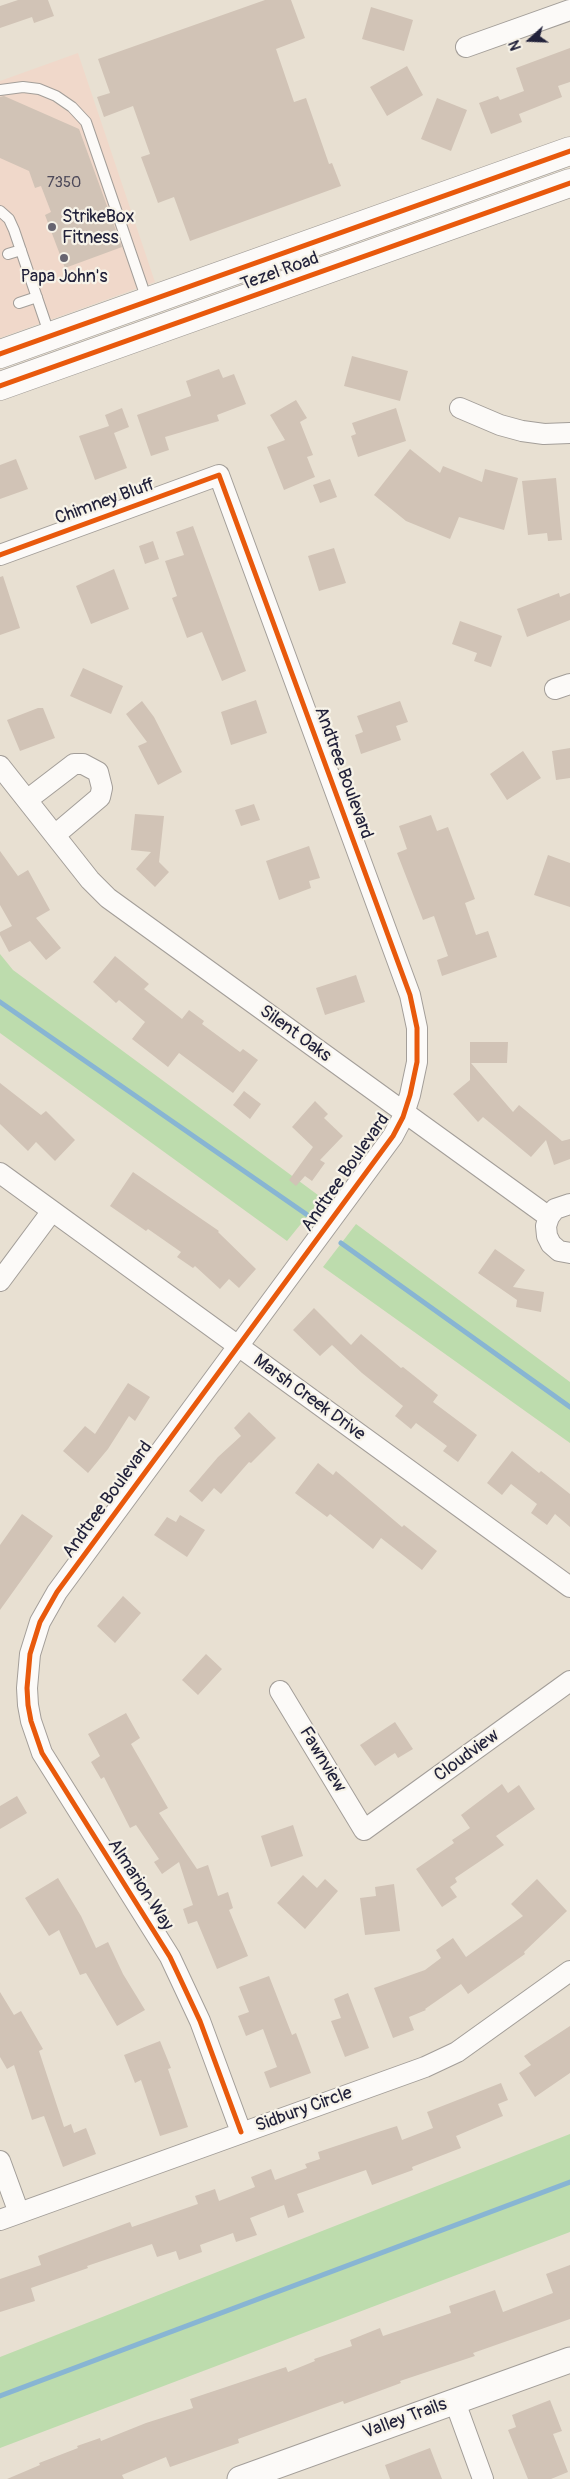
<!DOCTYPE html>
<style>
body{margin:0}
#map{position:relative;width:570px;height:2479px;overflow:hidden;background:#e8e0d2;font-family:Pangolin,sans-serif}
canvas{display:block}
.north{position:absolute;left:505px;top:15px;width:50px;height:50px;-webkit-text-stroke:4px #f7f3e8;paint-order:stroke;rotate:250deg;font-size:14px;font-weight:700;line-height:20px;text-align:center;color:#22223b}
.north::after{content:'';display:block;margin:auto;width:18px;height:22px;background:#22223b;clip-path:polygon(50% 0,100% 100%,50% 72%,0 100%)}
</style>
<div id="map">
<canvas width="570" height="2479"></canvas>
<div class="north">N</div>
</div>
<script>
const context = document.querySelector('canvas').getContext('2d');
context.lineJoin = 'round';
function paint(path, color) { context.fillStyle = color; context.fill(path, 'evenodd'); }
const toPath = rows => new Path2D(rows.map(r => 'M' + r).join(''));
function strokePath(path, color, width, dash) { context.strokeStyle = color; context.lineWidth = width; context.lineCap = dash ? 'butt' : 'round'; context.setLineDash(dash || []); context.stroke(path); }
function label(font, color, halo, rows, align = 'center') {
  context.font = font + ' Pangolin,sans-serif'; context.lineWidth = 4.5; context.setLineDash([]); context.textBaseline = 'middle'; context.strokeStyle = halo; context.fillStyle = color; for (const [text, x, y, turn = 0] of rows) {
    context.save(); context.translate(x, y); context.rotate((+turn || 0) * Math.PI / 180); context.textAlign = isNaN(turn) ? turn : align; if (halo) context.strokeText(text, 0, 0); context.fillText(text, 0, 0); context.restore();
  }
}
paint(toPath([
 [78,53,155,282,0,338,0,81]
]), '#f0d8ca');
paint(toPath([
 [0,954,13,970,322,1198,287,1241,0,1033],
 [356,1224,570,1382,570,1443,323,1267],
 [570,2134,570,2232,0,2448,0,2357]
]), '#bddcad');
strokePath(toPath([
 [0,1002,306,1214],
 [341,1243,570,1407],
 [0,2396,570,2182]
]), '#88b5d3', 5);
paint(toPath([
 [18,0,48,0,54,16,34,23,32,17,0,28,0,6],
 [265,0,291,0,305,38,276,49,294,102,306,98,329,164,332,163,341,186,190,241,174,197,158,203,141,157,150,154,133,106,104,117,97,97,110,93,98,59],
 [371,7,413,20,404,51,362,39],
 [570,48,570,82,558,86,562,97,519,114,522,122,491,134,479,103,498,96,500,100,524,91,516,68],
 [407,66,423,95,387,116,370,87],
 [4,96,79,129,122,247,65,268,45,215,51,212,41,186,35,188,29,171,0,158,0,97],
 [437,98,467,110,451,151,421,139],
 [352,356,408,371,400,401,344,386],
 [219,369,223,378,234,374,246,404,217,415,219,421,165,437,169,450,151,456,137,415,191,396,186,381],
 [296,400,307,418,300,422,313,455,307,457,315,477,284,490,267,447,285,440,270,415],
 [122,408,129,427,114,433,127,468,95,480,79,436,109,426,105,415],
 [396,408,406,441,358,457,351,436,356,434,352,423],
 [410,449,440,473,443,466,482,482,485,469,518,478,504,530,459,517,450,539,406,521,374,495],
 [16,459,28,489,0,499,0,465],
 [556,478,562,540,548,541,547,533,528,535,522,481],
 [330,479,337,497,320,503,313,485],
 [193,526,246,671,222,681,202,632,187,638,172,598,177,596,165,561,184,555,176,532],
 [153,541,159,559,145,564,139,546],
 [334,548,346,583,319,591,308,556],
 [114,569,129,609,91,624,76,586],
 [3,576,20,628,0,635,0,577],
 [559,593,560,597,570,593,570,620,527,637,517,609],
 [460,621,502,636,491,667,474,661,477,653,452,644],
 [83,668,123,686,111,714,70,696],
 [256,700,267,733,231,745,221,712],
 [142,701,154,717,182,772,158,785,138,746,147,742,126,714],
 [400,701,408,722,396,726,401,740,361,754,355,735,363,732,357,716],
 [38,708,43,708,55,738,20,751,7,720],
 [570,748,570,778,556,780,552,751],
 [523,751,541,778,507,800,490,774],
 [254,804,260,820,241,826,235,810],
 [135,814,164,816,159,862,169,872,155,887,136,869,151,852,131,850],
 [431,815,437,831,448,827,475,899,465,903,476,935,488,931,497,957,442,976,437,960,448,956,434,916,423,920,397,853,407,849,399,826],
 [309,846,320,878,309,881,311,888,279,900,266,861],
 [0,851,18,876,28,870,50,910,36,918,61,948,46,960,30,941,9,952,0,935,0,932,12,926,0,905],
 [548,855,570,863,570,907,534,895],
 [115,956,149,984,144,989,182,1019,189,1010,204,1021,202,1024,240,1052,243,1049,258,1060,233,1093,179,1053,168,1067,132,1039,145,1022,119,1000,116,1003,93,982],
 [356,975,365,1002,325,1015,316,988],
 [470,1042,508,1042,507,1063,471,1063,513,1112,519,1105,562,1141,570,1139,570,1159,554,1165,546,1140,531,1157,483,1117,478,1122,453,1094,470,1080],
 [0,1083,41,1115,46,1111,75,1140,55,1161,36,1142,28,1151,0,1124],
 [244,1091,261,1104,250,1119,233,1105],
 [315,1101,328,1114,324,1118,343,1136,320,1160,325,1163,312,1181,305,1176,296,1186,289,1180,313,1147,292,1127],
 [133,1172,219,1231,218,1232,256,1269,239,1288,229,1279,220,1289,195,1266,193,1268,177,1257,181,1252,148,1229,146,1231,110,1206],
 [495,1249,525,1270,513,1287,544,1292,541,1312,516,1307,517,1300,478,1273],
 [314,1308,351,1345,361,1334,401,1368,403,1367,438,1395,433,1402,477,1435,458,1462,443,1451,447,1446,416,1423,411,1429,395,1416,403,1406,362,1373,332,1345,320,1356,293,1330],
 [128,1383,150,1397,135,1421,129,1416,108,1449,88,1473,63,1451,85,1426,95,1434],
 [249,1412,276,1438,251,1463,249,1462,221,1494,214,1488,202,1502,189,1491,218,1457,241,1436,234,1428],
 [512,1451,539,1473,541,1471,570,1494,570,1527,555,1514,547,1525,531,1513,537,1504,511,1484,502,1495,487,1483],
 [318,1463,333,1475,336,1471,402,1527,404,1525,437,1551,422,1570,381,1538,373,1549,330,1514,327,1517,295,1493],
 [22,1514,53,1536,0,1610,0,1545],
 [180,1515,205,1530,187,1557,154,1535,167,1517,176,1522],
 [123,1596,141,1613,115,1643,97,1626],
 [206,1654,222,1669,198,1695,182,1680],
 [126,1713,140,1738,131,1744,168,1808,159,1813,197,1869,208,1865,218,1896,228,1892,233,1908,229,1910,248,1956,217,1969,197,1921,188,1924,183,1909,193,1905,179,1862,162,1874,154,1862,159,1859,136,1825,130,1828,104,1777,101,1779,91,1762,100,1756,88,1734],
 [395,1722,413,1749,398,1758,395,1753,375,1766,360,1745],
 [502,1784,508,1793,519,1785,535,1809,496,1836,504,1845,455,1878,457,1882,450,1887,457,1897,442,1907,416,1869,454,1843,452,1840,470,1828,461,1815],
 [17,1796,27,1813,0,1829,0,1806],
 [293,1825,303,1856,271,1867,261,1836],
 [303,1875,317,1888,325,1879,338,1891,305,1929,277,1903],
 [58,1878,81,1916,96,1948,108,1942,123,1974,145,2010,117,2026,86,1973,80,1975,59,1930,49,1936,25,1898],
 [537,1879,567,1911,524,1952,525,1954,468,1994,461,1984,425,2009,426,2010,409,2017,414,2030,393,2038,374,1988,425,1970,441,1958,436,1950,453,1938,466,1957,523,1916,511,1904],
 [394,1884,400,1931,365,1935,360,1898,376,1896,375,1887],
 [269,1976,292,2035,296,2033,311,2073,270,2088,264,2072,277,2067,263,2029,246,2036,238,2016,249,2012,239,1987],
 [0,1992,14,2015,21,2011,43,2049,39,2051,64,2127,71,2124,74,2133,86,2128,96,2154,63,2167,44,2116,32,2120,14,2065,7,2069,0,2057],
 [348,1993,369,2048,345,2057,331,2021,341,2018,334,1999],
 [570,2026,570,2073,535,2097,519,2073,531,2065,524,2056],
 [160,2041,171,2068,168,2069,188,2127,160,2136,141,2080,135,2083,124,2055],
 [501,2083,508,2100,498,2104,503,2116,456,2136,461,2148,412,2167,413,2170,372,2185,366,2170,297,2194,304,2212,288,2218,284,2205,250,2218,257,2235,236,2242,233,2233,200,2245,202,2252,179,2260,176,2251,157,2257,152,2244,87,2266,88,2268,31,2288,35,2301,0,2312,0,2279,41,2265,38,2256,130,2222,132,2227,198,2204,195,2196,215,2189,219,2201,255,2187,251,2177,271,2169,275,2180,307,2168,305,2164,320,2159,318,2152,375,2133,397,2126,402,2140,433,2128,427,2112],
 [570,2265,570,2319,473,2353,475,2356,400,2381,401,2383,344,2404,343,2401,238,2439,239,2443,170,2467,166,2457,122,2475,124,2479,7,2479,40,2465,39,2463,78,2448,77,2446,100,2438,101,2441,146,2423,193,2408,190,2399,286,2367,288,2372,315,2361,314,2359,352,2346,350,2340,380,2328,383,2336,451,2313,449,2306,495,2290,503,2312,553,2293,546,2274],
 [550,2400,562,2431,553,2434,568,2472,551,2479,528,2479,508,2430,516,2427,512,2415],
 [430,2448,442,2479,390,2479,385,2465]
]), '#d1c3b6');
const service = toPath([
 [0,90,23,87,39,89,56,96,72,107,86,122,147,300],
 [0,211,9,219,14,230,50,336],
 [8,254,21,250],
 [19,303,37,297]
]);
const minor = toPath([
 [466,47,570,10],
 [460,408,500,425,522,431,544,434,570,433],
 [0,555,219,475,410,995,417,1028,417,1062,410,1095,403,1117,393,1136,57,1592,40,1622,30,1654,27,1688,28,1705,31,1721,42,1753,170,1957,200,2021,241,2132],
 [555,689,570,684],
 [0,766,90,880,108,898,549,1217],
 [27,800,74,764,83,764,98,772,102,788,100,797,55,835],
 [0,1173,570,1587],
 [570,1204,555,1209,549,1217,546,1226,547,1236,551,1244,559,1251,570,1253],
 [0,1281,52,1211],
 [280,1691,364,1830,570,1681],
 [0,2161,19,2213],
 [0,2220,425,2067,457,2052,570,1971],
 [455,2402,483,2479]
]);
const tertiary = toPath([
 [240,2479,570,2360]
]);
const secondary = toPath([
 [0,354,570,151],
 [0,386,570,183]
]);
strokePath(service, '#a39e99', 12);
strokePath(minor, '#a39e99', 22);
strokePath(tertiary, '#a39e99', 27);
strokePath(secondary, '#a39e99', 29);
strokePath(service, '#fcfaf8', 10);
strokePath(minor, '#fcfaf8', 20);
strokePath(tertiary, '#fcfaf8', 25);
strokePath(secondary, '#fcfaf8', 28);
strokePath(toPath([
 [0,354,570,151],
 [0,386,570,183],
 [0,555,219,475,410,995,417,1028,417,1062,410,1095,403,1117,393,1136,57,1592,40,1622,30,1654,27,1688,28,1705,31,1721,42,1753,170,1957,200,2021,241,2132]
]), '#e8590c', 5);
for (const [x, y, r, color] of [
 [52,227,5,"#676470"],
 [64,258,5,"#676470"]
]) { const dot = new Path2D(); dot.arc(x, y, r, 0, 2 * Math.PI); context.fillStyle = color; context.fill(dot); strokePath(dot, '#f7f3e8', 2); }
label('15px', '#4e4a5a', null, [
 ["7350",64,183]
]);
label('18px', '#22223b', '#f7f3e8', [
 ["StrikeBox",62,217],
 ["Fitness",62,238],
 ["Papa John's",64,277,"center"]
], 'left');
label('18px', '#22223b', '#f7f3e8', [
 ["Tezel Road",280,272,-20],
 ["Chimney Bluff",105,502,-20],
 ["Andtree Boulevard",343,773,70],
 ["Silent Oaks",295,1034,36],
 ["Andtree Boulevard",346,1173,-55],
 ["Marsh Creek Drive",309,1398,36],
 ["Andtree Boulevard",108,1500,-54],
 ["Cloudview",467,1756,-36],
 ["Fawnview",322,1760,59],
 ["Almarion Way",140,1885,57],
 ["Sidbury Circle",304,2110,-20],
 ["Valley Trails",405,2419,-20]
]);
</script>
